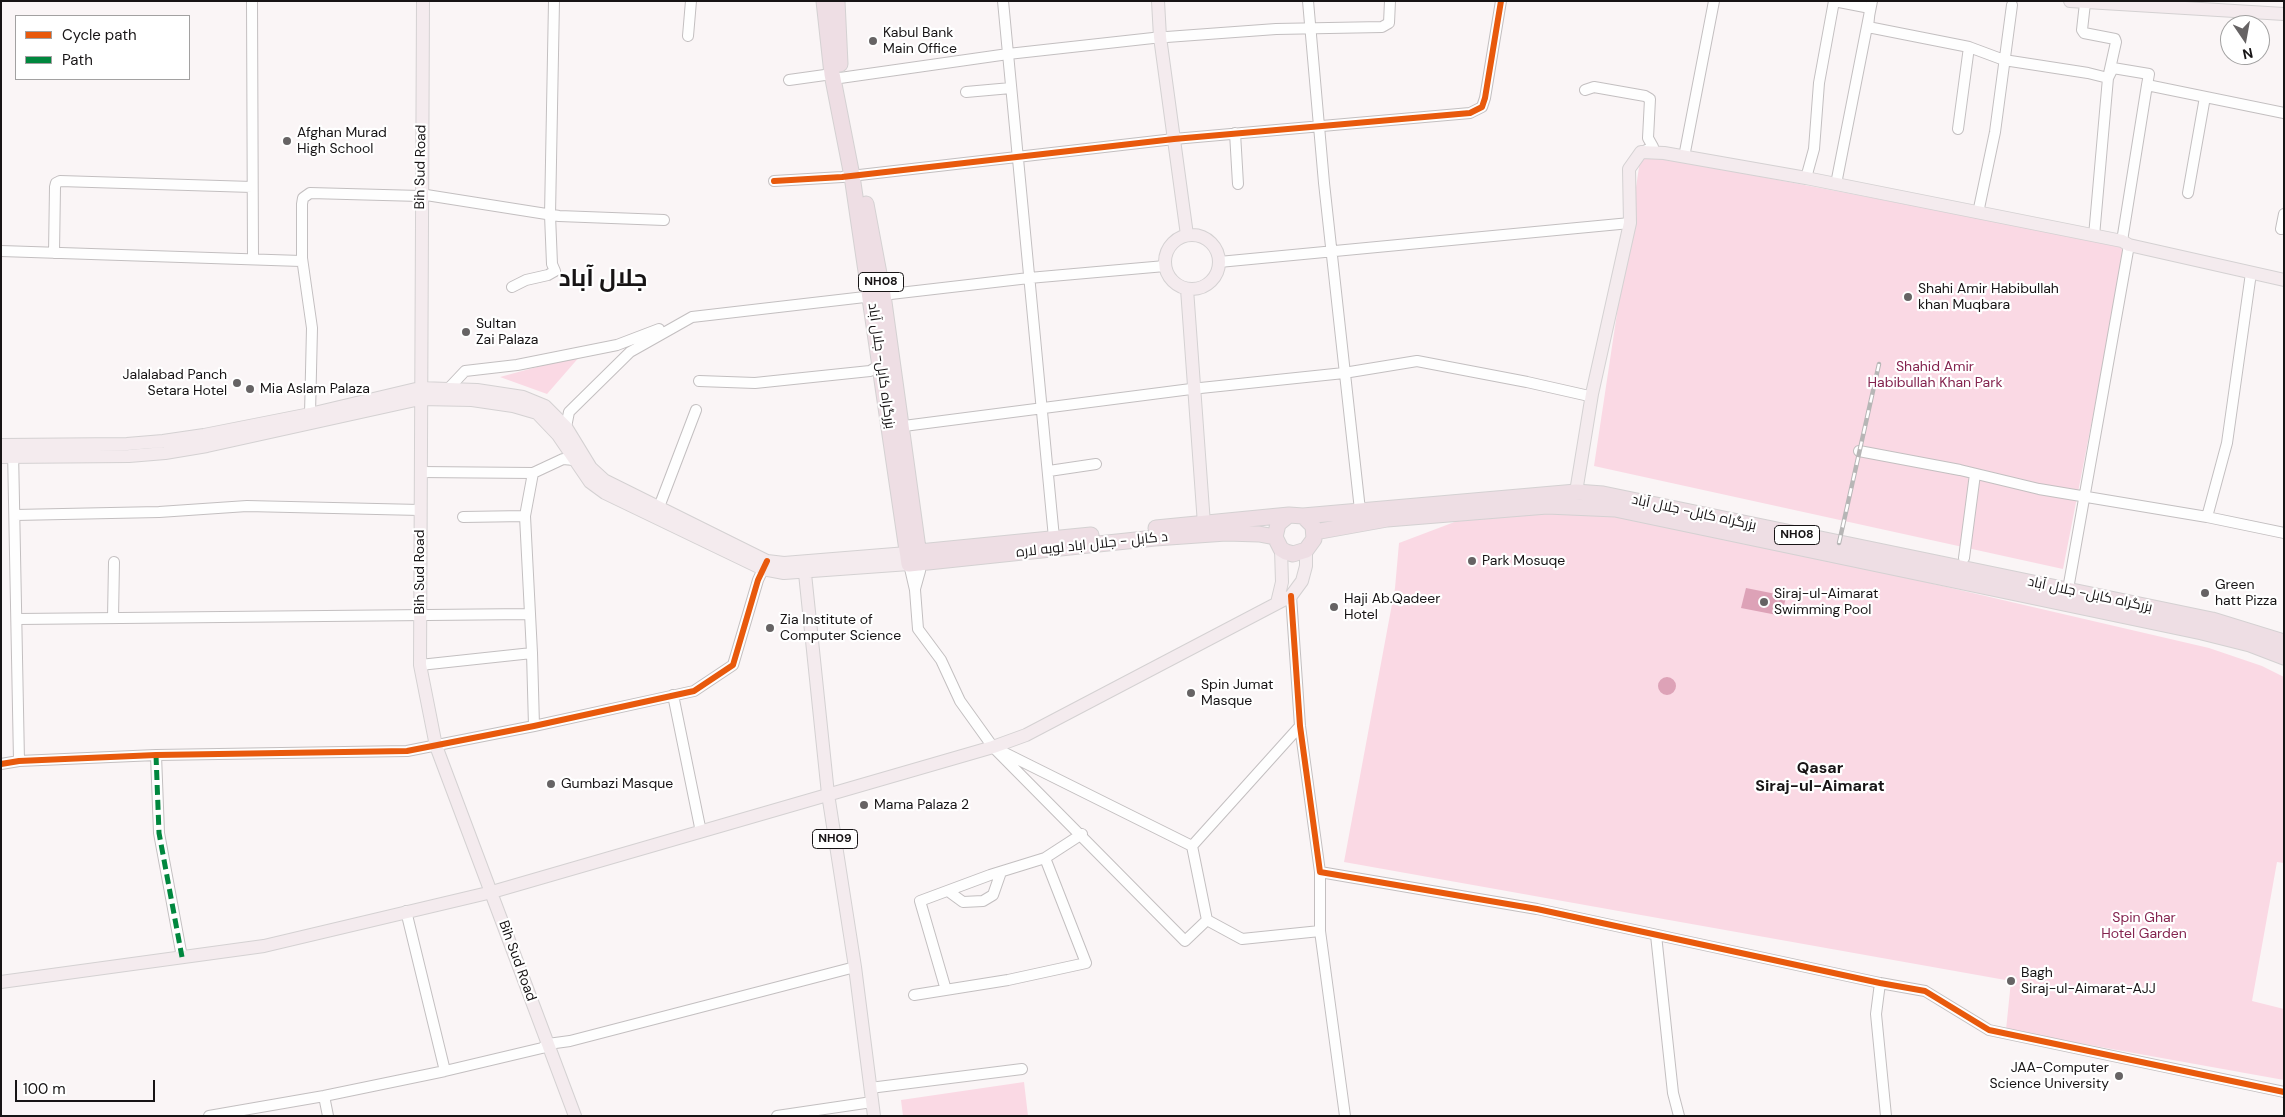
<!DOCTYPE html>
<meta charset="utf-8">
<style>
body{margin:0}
#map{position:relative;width:2285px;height:1117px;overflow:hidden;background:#faf5f6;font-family:"DM Sans",sans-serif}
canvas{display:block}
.frame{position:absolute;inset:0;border:2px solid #171415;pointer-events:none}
.legend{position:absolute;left:15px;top:15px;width:175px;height:65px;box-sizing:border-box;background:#fff;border:1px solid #a2a1a1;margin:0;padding:6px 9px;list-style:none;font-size:15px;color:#171415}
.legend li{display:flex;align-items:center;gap:10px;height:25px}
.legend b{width:25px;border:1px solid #a2a1a1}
.north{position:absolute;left:2220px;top:15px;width:50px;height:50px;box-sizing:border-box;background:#fff;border:1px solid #a2a1a1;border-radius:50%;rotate:168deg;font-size:14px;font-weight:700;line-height:20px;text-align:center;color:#171415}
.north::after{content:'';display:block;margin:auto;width:18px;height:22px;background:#666364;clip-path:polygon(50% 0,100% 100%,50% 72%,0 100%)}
.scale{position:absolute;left:15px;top:1080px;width:140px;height:22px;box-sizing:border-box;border:2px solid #171415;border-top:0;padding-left:6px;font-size:15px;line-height:18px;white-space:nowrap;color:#171415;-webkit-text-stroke:4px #fff;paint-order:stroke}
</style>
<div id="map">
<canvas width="2285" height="1117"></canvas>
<div class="frame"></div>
<ul class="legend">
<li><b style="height:6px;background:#e8590c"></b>Cycle path</li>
<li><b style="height:6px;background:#00873e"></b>Path</li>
</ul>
<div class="north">N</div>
<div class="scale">100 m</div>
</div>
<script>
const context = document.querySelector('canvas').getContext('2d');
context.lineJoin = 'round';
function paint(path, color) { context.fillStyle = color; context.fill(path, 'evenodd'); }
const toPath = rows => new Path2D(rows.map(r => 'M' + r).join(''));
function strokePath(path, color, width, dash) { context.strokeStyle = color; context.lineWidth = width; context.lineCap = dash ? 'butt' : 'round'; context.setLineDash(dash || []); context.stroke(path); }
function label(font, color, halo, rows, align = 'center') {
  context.font = font + ' "DM Sans",Cairo,sans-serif'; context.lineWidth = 4.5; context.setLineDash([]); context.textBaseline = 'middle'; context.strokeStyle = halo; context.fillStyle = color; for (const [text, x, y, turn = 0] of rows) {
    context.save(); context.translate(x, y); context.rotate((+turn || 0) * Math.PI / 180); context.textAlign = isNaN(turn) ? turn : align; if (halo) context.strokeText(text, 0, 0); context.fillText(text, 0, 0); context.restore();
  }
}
paint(toPath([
 [1641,154,2126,246,2063,569,1594,466],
 [581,355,547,394,500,377],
 [1533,512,1622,515,1749,541,2209,648,2262,666,2284,677,2284,863,2277,862,2252,1001,2284,1009,2284,1080,2006,1030,2011,981,1344,862,1395,588,1399,543,1473,515],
 [1024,1082,1028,1116,903,1116,901,1100]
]), '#fad9e4');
paint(toPath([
 [1746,588,1786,596,1782,616,1741,608],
 '1658 686a9 9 0 1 1 18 0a9 9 0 1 1-18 0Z'
]), '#dda2b7');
const minor = toPath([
 [252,1,253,259],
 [1003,1,1054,538],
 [1308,1,1324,183,1360,510],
 [2085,3,2082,30,2084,33,2115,39,2116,42,2108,78,2094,236],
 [688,36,691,1],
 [833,79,1008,54,1153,38,1276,29,1382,27,1389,23,1390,1],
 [789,80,832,74],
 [1585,90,1594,87,1645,96,1650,99,1648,138,1653,147,1642,152],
 [966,92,1011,88],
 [1958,129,1969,47],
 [1235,133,1238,184],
 [1684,157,1714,1],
 [1806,178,1814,149,1819,83,1834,1,1870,8,1868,27,1969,47,2004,60,2088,73,2108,78,2113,68,2149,74,2147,85,2284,113],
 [774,181,842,177,1174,139,1470,113,1482,107,1485,98,1501,1],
 [1836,184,1872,1],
 [2188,193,2205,97],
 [1978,213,1995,132,2012,5],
 [2281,229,2284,214],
 [2122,241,2147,85],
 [1,251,301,261,302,258],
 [54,253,55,187,56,183,60,181,252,187],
 [1219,262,1630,223],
 [512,287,526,280,548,275,555,271,552,264,550,215,554,1],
 [699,381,755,383,870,371,880,365],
 [448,389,465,371,517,365,617,345,659,329],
 [310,414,312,328,302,258,302,204,303,198,310,193,420,196,420,194,559,216,664,220],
 [896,427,1191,389,1344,373,1417,361,1527,382,1589,396,1592,394],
 [561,431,566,427,569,412,630,352,692,317,1029,278,1165,266],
 [13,450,19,761],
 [1859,451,1960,470,2039,489,2207,517,2284,533],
 [1049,471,1096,464],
 [420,472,533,473],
 [659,507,696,410],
 [15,515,159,512,247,506,420,510],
 [463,517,525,516],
 [2207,517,2227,443,2251,273],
 [1964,558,1975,474],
 [909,564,915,590,918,629,941,660,960,701,993,747,1185,941,1207,920,1242,939,1320,931,1320,872],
 [915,589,920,571,920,563],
 [2067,595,2129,245],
 [1291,596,1300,726,1320,872,1537,909,1880,983,1925,991,1989,1030,2284,1092],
 [113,618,114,562],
 [18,619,530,614],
 [532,653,534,726],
 [420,665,532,653,525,516,533,473,563,459,574,460],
 [673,695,701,832],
 [1003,752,1192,846],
 [156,755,159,833,182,957],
 [1,764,19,761,156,755,407,751,534,726,694,691,733,665,758,580,766,563],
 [948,891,963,902,983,901,993,895,1001,872],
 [406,911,445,1071],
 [1207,920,1192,846,1300,726],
 [1320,931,1345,1116],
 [1656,935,1673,1093,1679,1116],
 [1880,983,1876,1014,1886,1116],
 [946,990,920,901,990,875,1045,858,1082,834],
 [914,995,1008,980,1086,963,1045,858],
 [870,1088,1022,1069],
 [324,1096,328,1116],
 [209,1116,324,1096,445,1071,542,1048,548,1044,570,1041,855,967],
 [777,1116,872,1102]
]);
const major = toPath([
 [423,1,420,665,436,746,575,1116],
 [1158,1,1160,37,1187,235],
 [2070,1,2284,14],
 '1165 262a27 27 0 1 1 54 0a27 27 0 1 1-54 0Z',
 [1187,289,1204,524],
 [1,445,127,444,163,441,204,435,310,414,420,388,477,390,523,397,545,406,566,427,591,468,604,480,767,561,784,563,907,553],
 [1,457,129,456,165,453,207,446,420,399,472,400,513,406,537,413,558,435,590,482,605,493,763,569,784,573,909,564],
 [1576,492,1592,394,1630,223,1629,169,1641,152,1664,153,1806,178,2122,241,2129,245,2284,280],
 [804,564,828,794,855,967,874,1116],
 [1277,603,1282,582,1281,549],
 [1,982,264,946,492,892,993,747,1026,735,1291,596,1302,581,1306,566,1306,550]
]);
const highway = toPath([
 [824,1,832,74,852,176,909,564,1155,538,1226,533,1259,534,1275,537],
 [837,1,840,64],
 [866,204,883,295,920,563],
 [1303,516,1313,526,1314,539,1306,550,1293,554,1286,552,1281,549,1275,537,1278,524,1289,515,1303,516,1576,492,1603,494,2212,620,2284,642],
 [1156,528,1289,515],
 [1315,532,1387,519,1547,506,1615,509,2202,632,2250,644,2284,657],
 [909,553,1091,535]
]);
strokePath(minor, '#c3bfc0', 12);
strokePath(major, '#d4d1d2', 14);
strokePath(highway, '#d4d1d2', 17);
strokePath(minor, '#fefefe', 10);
strokePath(major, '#f4ebee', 12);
strokePath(highway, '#eedee4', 15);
const rail = toPath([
 [1839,543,1879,364]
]);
strokePath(rail, '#b7b6b6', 4.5);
strokePath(rail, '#fff', 2.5, [8]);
strokePath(toPath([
 [156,755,159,833,182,957]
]), '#00873e', 5, [10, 5]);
strokePath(toPath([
 [774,181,842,177,1174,139,1470,113,1482,107,1485,98,1501,1],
 [1291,596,1300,726,1320,872,1537,909,1880,983,1925,991,1989,1030,2284,1092],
 [1,764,19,761,156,755,407,751,534,726,694,691,733,665,758,580,767,561]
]), '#e8590c', 6);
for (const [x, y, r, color] of [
 [873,41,5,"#666364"],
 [287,141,5,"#666364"],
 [1908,297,5,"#666364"],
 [466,332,5,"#666364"],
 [237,383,5,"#666364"],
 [250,389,5,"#666364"],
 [1472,561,5,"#666364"],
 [2205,593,5,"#666364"],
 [1764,602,5,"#666364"],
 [1334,607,5,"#666364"],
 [770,628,5,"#666364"],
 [1191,693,5,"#666364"],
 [551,784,5,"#666364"],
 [864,805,5,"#666364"],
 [2011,981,5,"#666364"],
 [2119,1076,5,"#666364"]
]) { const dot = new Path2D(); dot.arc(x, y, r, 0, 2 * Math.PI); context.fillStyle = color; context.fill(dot); strokePath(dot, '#fff', 2); }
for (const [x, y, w] of [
 [881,282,45],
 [1797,535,45],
 [835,839,45]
]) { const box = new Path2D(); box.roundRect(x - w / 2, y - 9.5, w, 19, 4); context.fillStyle = '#fff'; context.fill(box); strokePath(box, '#171415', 1); }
label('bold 12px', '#171415', null, [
 ["NH08",881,282],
 ["NH08",1797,535],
 ["NH09",835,839]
]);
label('14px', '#171415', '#fff', [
 ["Kabul Bank",883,33],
 ["Main Office",883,49],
 ["Afghan Murad",297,133],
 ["High School",297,149],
 ["Shahi Amir Habibullah",1918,289],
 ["khan Muqbara",1918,305],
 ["Sultan",476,324],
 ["Zai Palaza",476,340],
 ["Jalalabad Panch",227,375,"right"],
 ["Setara Hotel",227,391,"right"],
 ["Mia Aslam Palaza",260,389],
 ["Park Mosuqe",1482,561],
 ["Green",2215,585],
 ["hatt Pizza",2215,601],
 ["Siraj-ul-Aimarat",1774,594],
 ["Swimming Pool",1774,610],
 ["Haji Ab.Qadeer",1344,599],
 ["Hotel",1344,615],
 ["Zia Institute of",780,620],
 ["Computer Science",780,636],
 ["Spin Jumat",1201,685],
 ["Masque",1201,701],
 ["Gumbazi Masque",561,784],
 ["Mama Palaza 2",874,805],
 ["Bagh",2021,973],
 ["Siraj-ul-Aimarat-AJJ",2021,989],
 ["JAA-Computer",2109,1068,"right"],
 ["Science University",2109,1084,"right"]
], 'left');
label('14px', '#171415', '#fff', [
 ["Bih Sud Road",421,167,-89],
 ["بزرگراه کابل- جلال آباد",881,366,82],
 ["بزرگراه کابل- جلال آباد",1694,513,12],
 ["د کابل - جلال اباد لویه لاره",1092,545,-6],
 ["Bih Sud Road",420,572,-90],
 ["بزرگراه کابل- جلال آباد",2090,595,12],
 ["Bih Sud Road",517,961,70]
]);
label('14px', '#84244f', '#fff', [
 ["Shahid Amir",1935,367],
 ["Habibullah Khan Park",1935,383],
 ["Spin Ghar",2144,918],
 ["Hotel Garden",2144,934]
]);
label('bold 16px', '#171415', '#fff', [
 ["Qasar",1820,769],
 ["Siraj-ul-Aimarat",1820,787]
]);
label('bold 24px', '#171415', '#fff', [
 ["جلال آباد",603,280]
]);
</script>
